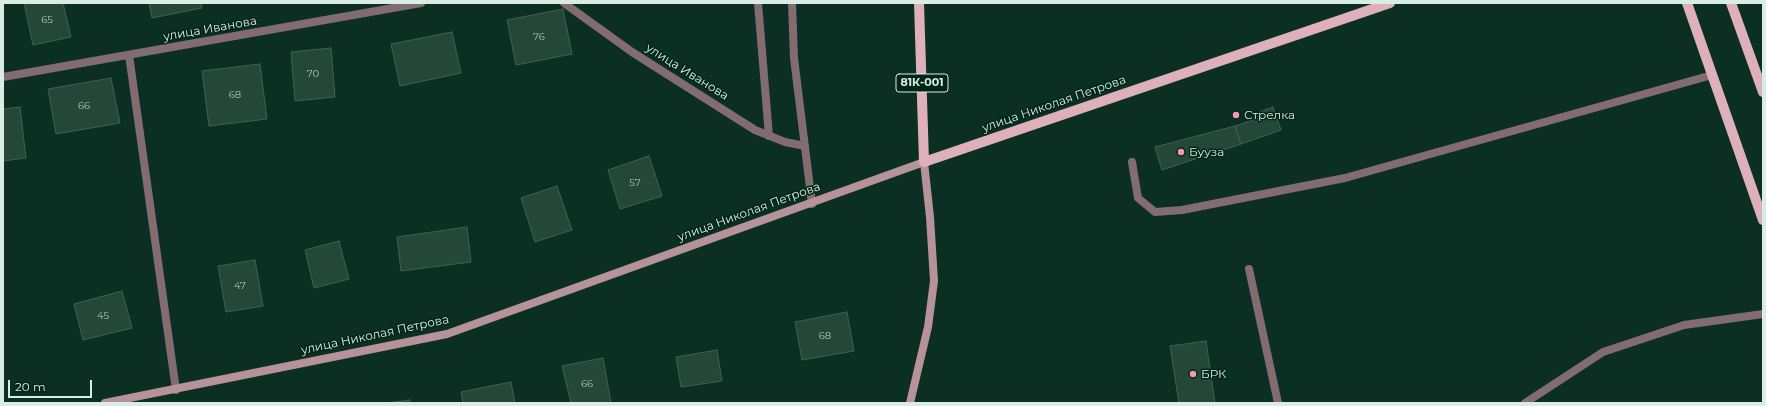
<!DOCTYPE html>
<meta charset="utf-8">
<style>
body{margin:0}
#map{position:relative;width:1766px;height:406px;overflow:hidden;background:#0c2f23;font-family:Montserrat,sans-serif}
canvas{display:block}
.frame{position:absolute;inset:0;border:4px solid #daede5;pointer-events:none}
.scale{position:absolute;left:8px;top:380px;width:84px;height:18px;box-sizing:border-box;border:2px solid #daede5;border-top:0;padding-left:5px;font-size:12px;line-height:14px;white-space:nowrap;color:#daede5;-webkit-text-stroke:3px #02251a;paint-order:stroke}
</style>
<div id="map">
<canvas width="1766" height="406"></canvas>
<div class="frame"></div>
<div class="scale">20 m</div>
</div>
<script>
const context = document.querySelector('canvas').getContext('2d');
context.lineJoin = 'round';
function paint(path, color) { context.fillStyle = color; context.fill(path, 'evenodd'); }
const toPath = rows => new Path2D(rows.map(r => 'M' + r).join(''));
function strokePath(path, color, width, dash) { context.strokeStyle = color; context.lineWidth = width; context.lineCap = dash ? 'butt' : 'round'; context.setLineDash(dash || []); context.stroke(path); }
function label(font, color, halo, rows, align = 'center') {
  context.font = font + ' Montserrat,sans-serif'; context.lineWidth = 3; context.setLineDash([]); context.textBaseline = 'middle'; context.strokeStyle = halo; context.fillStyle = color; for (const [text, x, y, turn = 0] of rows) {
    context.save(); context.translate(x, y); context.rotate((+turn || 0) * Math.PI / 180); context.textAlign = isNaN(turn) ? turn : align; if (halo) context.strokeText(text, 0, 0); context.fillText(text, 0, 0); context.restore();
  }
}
const building = toPath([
 [24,3,63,3,71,37,33,45,24,3],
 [149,3,201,3,202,8,152,18,149,3],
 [563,9,572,54,516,65,507,20,563,9],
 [452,32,461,73,400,86,391,44,452,32],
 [331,48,335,97,295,101,291,52,331,48],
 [260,64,267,119,209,126,202,71,260,64],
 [111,78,120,123,56,134,48,89,111,78],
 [20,107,26,158,3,161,3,109,20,107],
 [1273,107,1281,130,1241,144,1235,126,1259,118,1257,113,1273,107],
 [1235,126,1241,144,1162,170,1155,147,1235,126],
 [649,156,662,196,620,209,608,170,649,156],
 [557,186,572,230,535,242,521,198,557,186],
 [467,227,471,262,401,271,397,237,467,227],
 [339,241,349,279,314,288,305,250,339,241],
 [255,260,263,306,226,312,218,266,255,260],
 [122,291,132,328,83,340,74,304,122,291],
 [847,312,854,351,802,360,795,322,847,312],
 [1206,341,1215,403,1179,403,1170,346,1206,341],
 [717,350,722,381,681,387,676,357,717,350],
 [603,358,611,403,571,403,562,366,603,358],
 [511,382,515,403,463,403,461,392,511,382],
 [410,400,410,403,385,403,410,400]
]);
paint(building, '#25473a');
strokePath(building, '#3f6154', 1);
strokePath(toPath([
 [1132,162,1138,198,1155,212,1182,210,1345,178,1712,75],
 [1249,269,1278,403],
 [1525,403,1603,352,1684,325,1763,314]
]), '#826c70', 8);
strokePath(toPath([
 [564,3,632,52,755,130,785,142,805,146],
 [758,3,769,136],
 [792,3,794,58,812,204],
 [129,55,176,390],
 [3,77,421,3]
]), '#826c70', 8);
strokePath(toPath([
 [105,403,447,334,924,162,930,217,934,281,928,327,910,403]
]), '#b69299', 8);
strokePath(toPath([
 [919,3,924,162,1390,3],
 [1687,3,1763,220],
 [1731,3,1763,92]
]), '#deb0b9', 10);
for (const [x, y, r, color] of [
 [1236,115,4,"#f29aad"],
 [1181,152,4,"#f29aad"],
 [1193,374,4,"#f29aad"]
]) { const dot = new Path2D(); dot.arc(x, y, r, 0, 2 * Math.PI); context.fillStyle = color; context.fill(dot); strokePath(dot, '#02251a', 1.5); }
label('10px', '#adc4ba', null, [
 ["65",47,20],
 ["76",539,37],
 ["70",313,74],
 ["68",235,95],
 ["66",84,106],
 ["57",635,183],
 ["47",240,286],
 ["45",103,316],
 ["68",825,336],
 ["66",587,384]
]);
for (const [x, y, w] of [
 [922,83,52]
]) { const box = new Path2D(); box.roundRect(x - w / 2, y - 9, w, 18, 3); context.fillStyle = '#02251a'; context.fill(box); strokePath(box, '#daede5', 1); }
label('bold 11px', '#daede5', null, [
 ["81К-001",922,83]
]);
label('12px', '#daede5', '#02251a', [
 ["улица Иванова",210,29,-10],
 ["улица Иванова",687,72,32],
 ["улица Николая Петрова",1054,104,-19],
 ["улица Николая Петрова",749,212,-20],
 ["улица Николая Петрова",375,335,-12]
]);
label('12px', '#daede5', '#02251a', [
 ["Стрелка",1244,115],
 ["Бууза",1189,152],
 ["БРК",1201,374]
], 'left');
</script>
